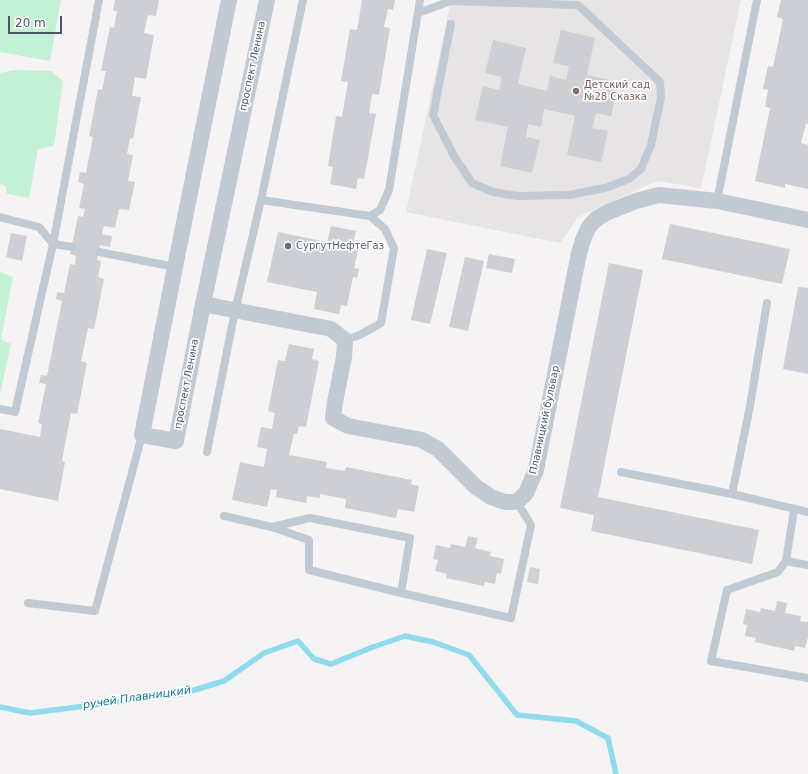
<!DOCTYPE html>
<meta charset="utf-8">
<style>
body{margin:0}
#map{position:relative;width:808px;height:774px;overflow:hidden;background:#f5f3f3;font-family:"DejaVu Sans",sans-serif}
canvas{display:block}
.scale{position:absolute;left:8px;top:16px;width:54px;height:18px;box-sizing:border-box;border:2px solid #4a5661;border-top:0;padding-left:5px;font-size:12px;line-height:14px;white-space:nowrap;color:#4a5661;-webkit-text-stroke:3px #fff;paint-order:stroke}
</style>
<div id="map">
<canvas width="808" height="774"></canvas>
<div class="scale">20 m</div>
</div>
<script>
const context = document.querySelector('canvas').getContext('2d');
context.lineJoin = 'round';
function paint(path, color) { context.fillStyle = color; context.fill(path, 'evenodd'); }
const toPath = rows => new Path2D(rows.map(r => 'M' + r).join(''));
function strokePath(path, color, width, dash) { context.strokeStyle = color; context.lineWidth = width; context.lineCap = dash ? 'butt' : 'round'; context.setLineDash(dash || []); context.stroke(path); }
function label(font, color, halo, rows, align = 'center') {
  context.font = font + ' "DejaVu Sans",sans-serif'; context.lineWidth = 3.5; context.setLineDash([]); context.textBaseline = 'middle'; context.strokeStyle = halo; context.fillStyle = color; for (const [text, x, y, turn = 0] of rows) {
    context.save(); context.translate(x, y); context.rotate((+turn || 0) * Math.PI / 180); context.textAlign = isNaN(turn) ? turn : align; if (halo) context.strokeText(text, 0, 0); context.fillText(text, 0, 0); context.restore();
  }
}
paint(toPath([
 [451,0,741,0,701,188,657,181,578,217,560,243,406,212]
]), '#e6e4e5');
paint(toPath([
 [0,0,61,0,50,61,0,52],
 [15,70,51,71,63,81,54,146,38,149,29,198,7,194,5,185,0,184,0,73],
 [0,272,13,277,1,339,11,344,0,394]
]), '#c3f1d5');
strokePath(toPath([
 [0,707,30,713,181,694,224,681,264,653,298,641,314,659,331,664,373,647,405,636,433,642,469,655,517,715,576,721,608,738,616,774]
]), '#90daee', 5.5);
paint(toPath([
 [115,0,159,0,156,16,148,15,144,33,154,35,146,79,135,77,132,96,141,97,133,139,130,138,127,154,133,155,128,181,135,182,129,210,119,209,115,228,104,226,102,234,112,236,110,247,100,245,99,252,97,260,101,261,98,277,104,279,94,329,88,328,81,361,87,363,77,414,71,413,62,461,65,462,58,501,0,489,0,429,40,437,42,424,38,423,46,384,39,383,41,375,47,376,62,301,56,299,57,292,64,293,70,264,75,265,76,256,70,254,78,216,83,217,85,209,79,208,84,184,78,182,80,172,86,173,93,137,89,136,98,89,102,90,106,71,101,71,110,27,114,28,117,11,113,11],
 [362,0,395,0,393,10,388,9,384,27,390,28,379,95,372,94,369,113,376,114,364,179,358,178,356,189,330,184,333,167,328,166,336,116,342,117,348,82,341,81,350,29,357,30],
 [781,0,808,0,808,124,806,123,801,143,808,145,808,189,785,184,785,188,755,181,770,108,765,107,768,90,763,89,768,66,773,67,783,19,777,17],
 [561,30,595,38,587,75,619,82,611,116,596,113,592,128,608,131,601,162,567,155,575,116,544,109,541,127,528,124,526,137,540,140,532,173,500,166,508,127,475,120,483,86,499,90,502,77,485,73,493,40,526,48,518,84,547,91,550,76,566,80,569,66,553,63],
 [670,224,790,249,782,284,662,259],
 [331,226,356,231,354,240,360,241,354,268,359,269,357,278,353,277,347,306,341,305,339,314,314,309,317,292,267,282,278,232,327,242],
 [11,233,27,236,22,261,6,257],
 [427,249,447,253,430,324,411,320],
 [489,254,515,259,512,273,486,268],
 [465,257,484,261,468,331,449,327],
 [609,263,643,270,598,497,759,530,752,564,591,531,594,515,560,508],
 [798,287,808,288,808,374,783,369],
 [289,344,314,349,312,359,319,361,306,427,299,426,297,434,294,434,289,455,327,462,326,468,345,471,346,467,412,480,411,484,419,486,414,512,398,509,396,518,345,508,346,499,320,494,320,498,307,496,306,503,276,497,277,490,271,489,267,507,232,500,240,462,264,467,267,449,257,447,261,427,272,429,275,413,268,411,278,360,285,361],
 [468,536,478,538,475,548,491,552,490,556,504,559,501,574,497,573,495,584,485,582,484,586,446,578,447,574,435,571,438,560,433,559,436,545,450,548,451,544,465,547],
 [530,567,540,569,538,584,527,582],
 [777,601,787,603,785,613,801,616,800,621,808,622,808,637,805,648,795,646,794,651,755,642,756,638,745,636,747,625,743,624,746,609,760,612,761,608,775,611]
]), '#cdcfd5');
strokePath(toPath([
 [418,13,451,1,578,5,660,82,661,97,651,145,641,169,629,179,605,188,569,195,518,196,493,192,472,183,454,156,433,115,451,24],
 [261,200,370,216,385,229,394,248,381,323,360,335,345,340],
 [717,201,757,0],
 [370,216,380,210,389,190,420,0],
 [0,217,39,227,53,244,72,247],
 [99,252,175,267],
 [0,409,15,412,53,244,99,0],
 [207,452,235,311,261,200,303,0],
 [621,472,732,494,808,512],
 [732,494,750,406,767,303],
 [794,510,786,561,778,572,727,590,711,661,808,678],
 [224,516,272,527,310,518,410,538,401,593,511,618,531,525,517,502],
 [272,527,309,540,309,570,401,593],
 [786,561,808,565],
 [28,603,95,611,142,435]
]), '#c1cad2', 8);
strokePath(toPath([
 [229,0,175,267,142,435,176,441,203,304,267,0],
 [203,304,331,329,345,340,344,357,335,402,333,418,348,426,422,440,438,449,476,487,491,497,505,502,517,502,526,493,536,470,579,253,584,237,589,227,596,219,608,212,636,201,659,195,717,201,808,220]
]), '#c1cad2', 16);
for (const [x, y, r, color] of [
 [576,91,4,"#8d6e63"],
 [288,246,4,"#5c6f8a"]
]) { const dot = new Path2D(); dot.arc(x, y, r, 0, 2 * Math.PI); context.fillStyle = color; context.fill(dot); strokePath(dot, '#fff', 1.5); }
label('10px', '#4a5661', '#fff', [
 ["проспект Ленина",253,66,-78],
 ["проспект Ленина",187,384,-79],
 ["Плавницкий бульвар",545,420,-78]
]);
label('10px', '#785e54', '#fff', [
 ["Детский сад",584,85],
 ["№28 Сказка",584,97]
], 'left');
label('10px', '#4e5e75', '#fff', [
 ["СургутНефтеГаз",296,246]
], 'left');
label('italic 11px', '#0c7c9b', '#fff', [
 ["ручей Плавницкий",137,698,-8]
]);
</script>
